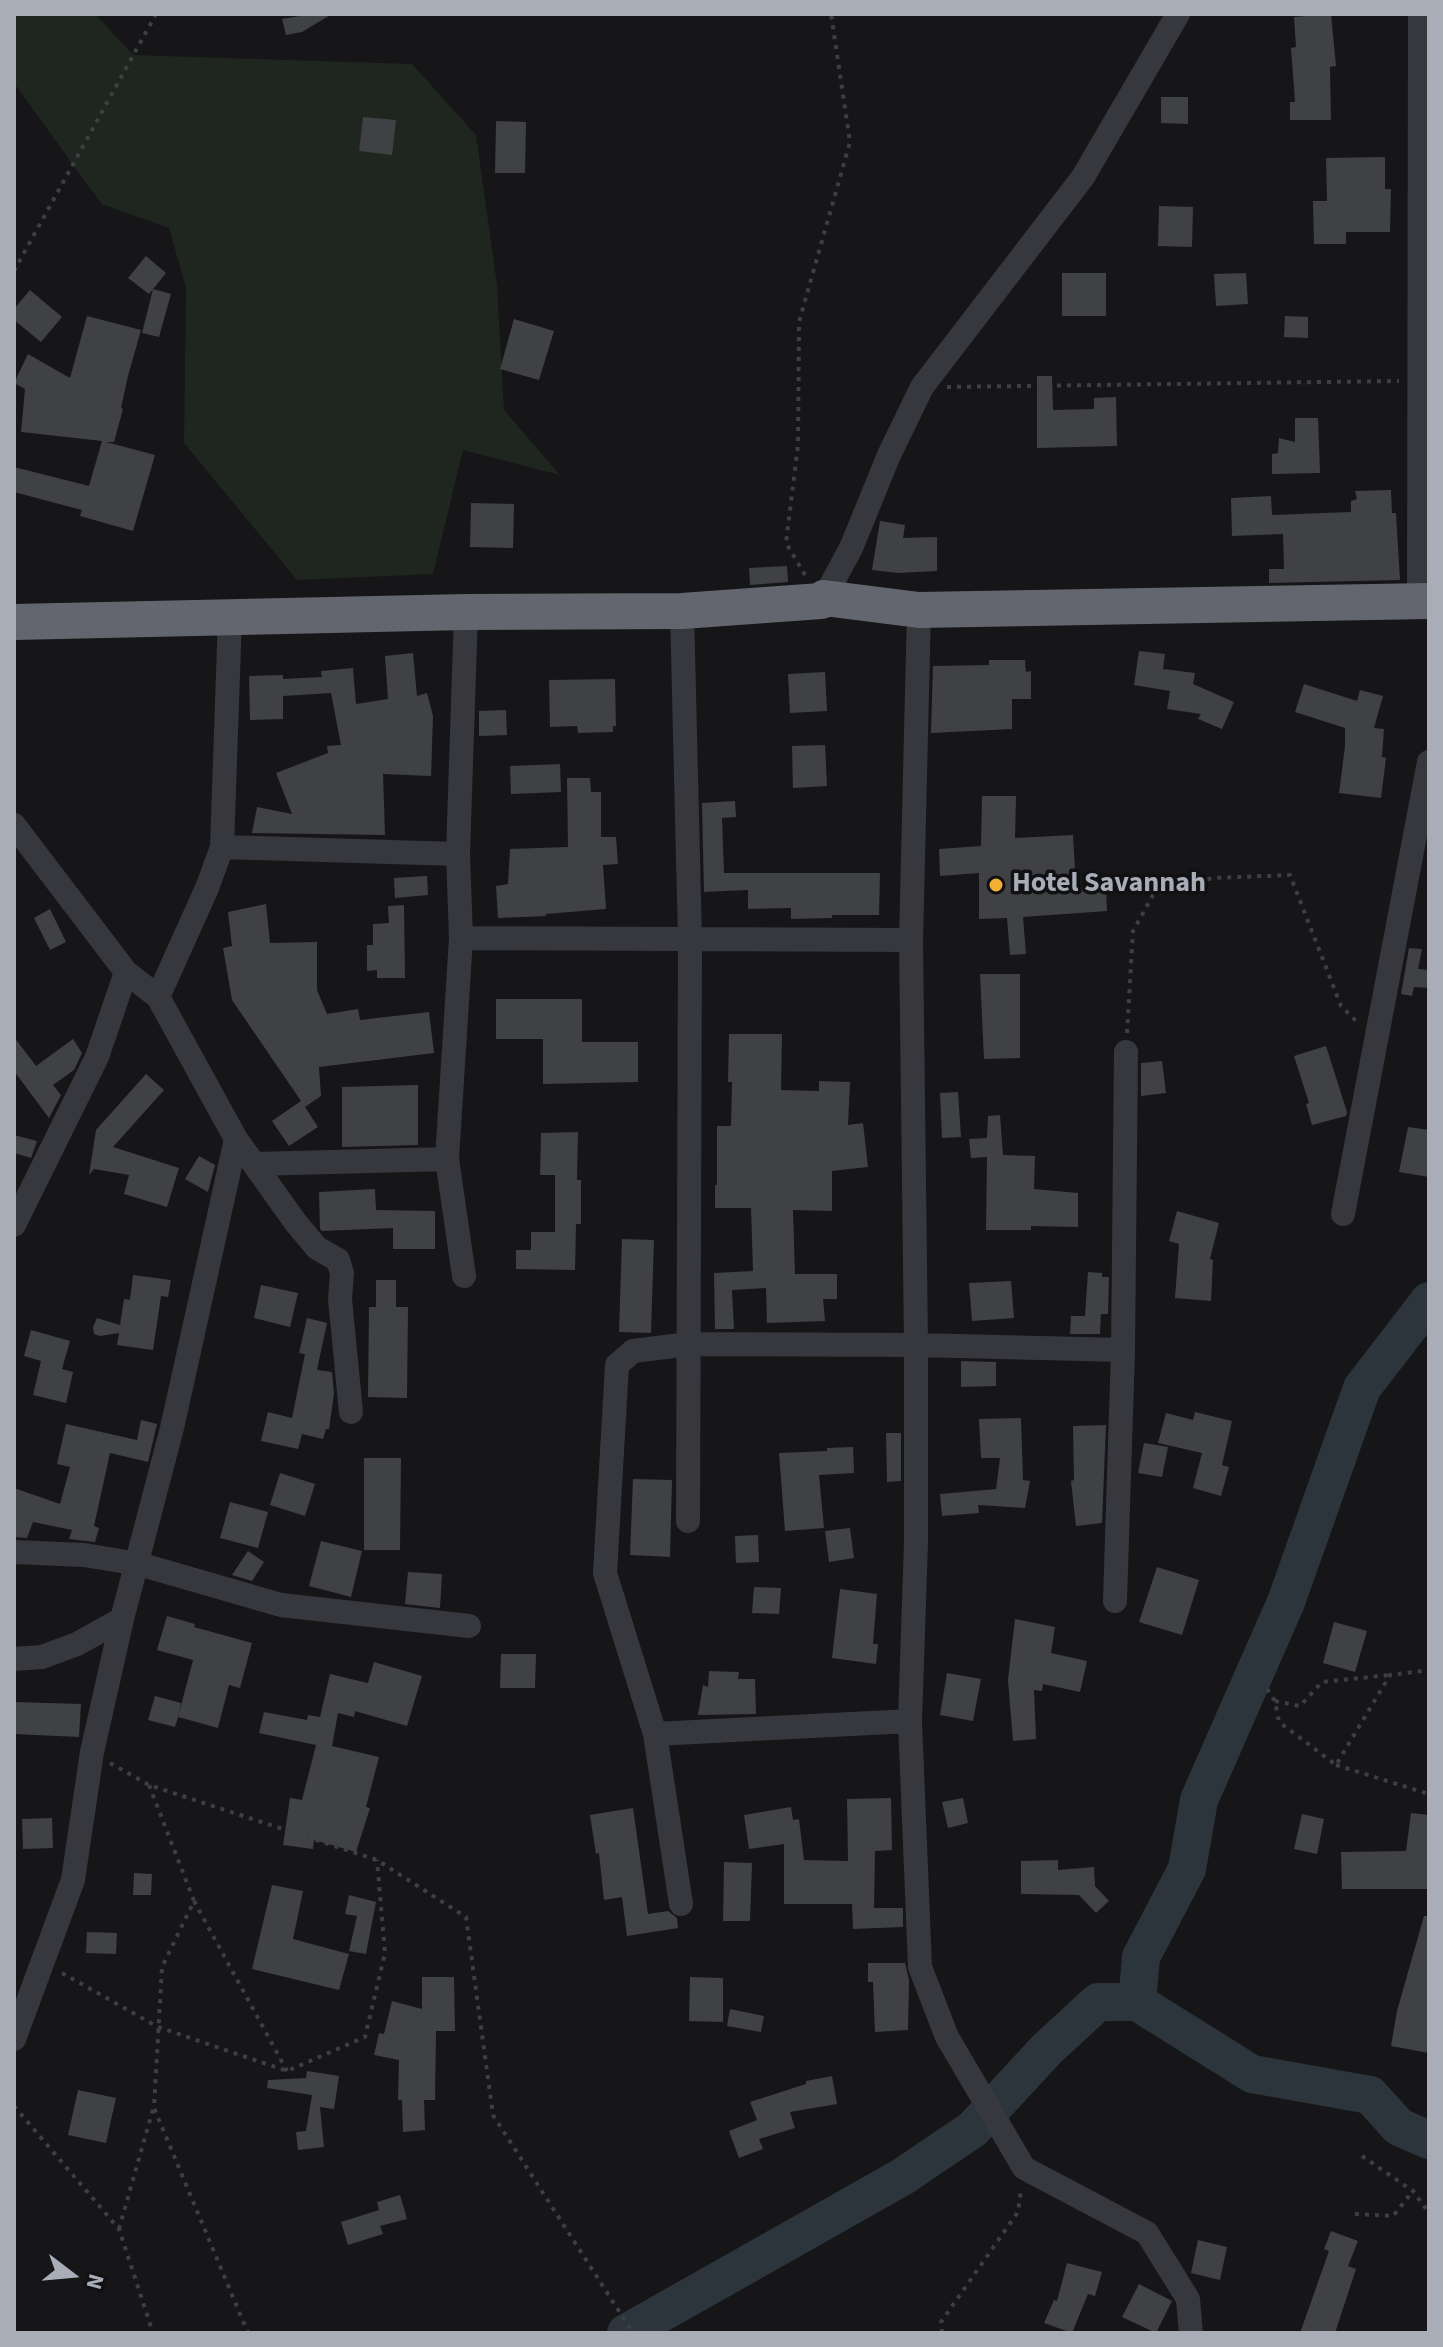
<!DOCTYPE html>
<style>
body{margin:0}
#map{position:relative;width:1443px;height:2347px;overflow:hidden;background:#161618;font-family:"Source Sans 3",sans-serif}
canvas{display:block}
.frame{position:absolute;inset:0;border:16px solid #a8adb8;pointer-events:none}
.north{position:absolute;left:32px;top:2235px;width:80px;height:80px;-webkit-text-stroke:6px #111113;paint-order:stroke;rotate:106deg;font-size:22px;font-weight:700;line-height:32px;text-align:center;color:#a8adb8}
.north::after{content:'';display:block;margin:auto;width:28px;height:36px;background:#a8adb8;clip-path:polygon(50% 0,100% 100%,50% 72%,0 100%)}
</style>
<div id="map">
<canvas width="1443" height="2347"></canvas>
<div class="frame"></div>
<div class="north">N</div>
</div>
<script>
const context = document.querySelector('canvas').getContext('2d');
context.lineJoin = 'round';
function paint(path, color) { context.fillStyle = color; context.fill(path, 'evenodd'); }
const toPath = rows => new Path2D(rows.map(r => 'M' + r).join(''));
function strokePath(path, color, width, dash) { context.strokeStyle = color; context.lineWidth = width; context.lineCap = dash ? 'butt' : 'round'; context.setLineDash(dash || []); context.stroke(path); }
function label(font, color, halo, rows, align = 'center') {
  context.font = font + ' "Source Sans 3",sans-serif'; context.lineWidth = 7; context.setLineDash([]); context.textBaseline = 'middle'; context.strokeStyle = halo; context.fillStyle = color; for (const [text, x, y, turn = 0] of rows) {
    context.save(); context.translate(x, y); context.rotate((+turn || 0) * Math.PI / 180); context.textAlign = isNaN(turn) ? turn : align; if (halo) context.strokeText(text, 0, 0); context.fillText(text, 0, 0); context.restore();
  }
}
paint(toPath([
 [14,14,95,14,133,55,412,64,476,135,497,285,504,410,560,475,463,450,433,574,297,580,184,443,186,288,169,228,102,204,78,172,14,83]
]), '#1e261f');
strokePath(toPath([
 [1137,2002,1141,1957,1187,1869,1199,1800,1286,1602,1362,1388,1429,1301],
 [626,2333,902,2177,973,2129,1047,2049,1098,2002,1137,2002,1252,2074,1370,2095,1399,2127,1429,2140]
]), '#2c353c', 38);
paint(toPath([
 [312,14,332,14,302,32,286,35,282,19],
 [1331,14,1336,66,1330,67,1331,120,1290,120,1290,102,1295,102,1291,48,1296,47,1294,17],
 [1161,97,1188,97,1188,124,1161,123],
 [363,117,396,120,392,155,359,151],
 [496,121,526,122,525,173,495,173],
 [1385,157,1385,189,1391,189,1390,232,1346,232,1346,244,1314,244,1313,201,1327,201,1326,158],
 [1159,206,1193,207,1192,247,1158,246],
 [146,256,166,273,149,294,128,278],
 [1062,273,1106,273,1106,316,1062,316],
 [1246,273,1248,304,1216,306,1214,274],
 [153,289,171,294,159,337,142,333],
 [30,290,62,317,41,342,14,320,14,309],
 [87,316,141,330,128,376,121,408,123,409,114,442,106,442,155,455,133,531,80,516,82,510,14,492,14,467,89,486,102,441,21,432,25,389,14,383,28,354,70,378],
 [1285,316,1308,317,1308,338,1284,337],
 [514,319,554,331,539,380,500,369],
 [1037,376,1052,376,1053,410,1094,409,1094,398,1116,397,1117,446,1037,448],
 [1295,418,1318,418,1320,473,1272,474,1272,454,1278,453,1279,438,1295,442],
 [1391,490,1392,513,1396,513,1400,580,1269,583,1269,569,1284,569,1283,534,1232,536,1231,498,1271,496,1272,515,1351,512,1351,501,1357,499,1355,491],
 [471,503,514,504,513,548,470,547],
 [880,521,905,525,903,538,937,537,937,571,898,573,872,570],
 [787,566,788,582,750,585,749,568],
 [1139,651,1165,654,1163,669,1195,673,1193,684,1234,702,1222,729,1198,719,1201,714,1167,709,1170,691,1134,685],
 [413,653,417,696,427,693,433,716,431,776,383,774,385,835,252,833,257,807,292,814,276,773,328,753,327,746,341,745,331,693,283,696,283,719,250,720,249,676,283,675,283,679,322,677,321,671,353,668,356,704,388,699,385,656],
 [989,660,1025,660,1026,672,1031,671,1031,699,1012,699,1012,729,931,733,933,666,989,665],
 [825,672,827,711,790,713,788,674],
 [615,679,616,726,613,726,613,732,578,733,577,726,550,727,549,680],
 [1304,684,1357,701,1360,690,1383,696,1374,728,1384,729,1382,757,1386,758,1381,798,1339,793,1345,746,1345,728,1295,712],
 [506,710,507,735,479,736,479,711],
 [825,745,827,786,793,788,792,746],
 [560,764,561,792,511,794,510,766],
 [567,778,590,778,591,792,601,792,601,837,616,837,618,864,603,865,606,909,546,914,546,916,498,918,496,886,508,884,510,849,568,847],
 [982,796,1016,796,1015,838,1073,835,1076,888,1106,886,1107,911,1023,917,1026,954,1010,955,1007,918,979,919,979,873,940,876,939,849,981,846],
 [735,801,736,817,722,818,724,873,880,873,879,915,832,915,832,918,791,919,791,908,748,909,748,890,704,892,702,803],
 [427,876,428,895,395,898,394,878],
 [266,904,270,943,317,942,317,990,327,1014,358,1009,360,1020,429,1012,434,1053,319,1067,321,1096,305,1107,318,1127,289,1146,272,1121,301,1101,232,1000,223,948,232,946,228,912],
 [404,905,405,978,377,978,377,970,367,971,367,945,373,945,373,924,389,923,388,906],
 [50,909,66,942,50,950,34,918],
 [1409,948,1422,949,1418,969,1429,970,1429,988,1414,987,1412,996,1401,994],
 [980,974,1020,974,1020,1058,984,1059],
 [496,999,582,999,582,1042,638,1042,638,1082,543,1084,543,1039,496,1039],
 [729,1034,782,1034,781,1090,819,1091,819,1081,850,1082,848,1125,863,1123,868,1167,832,1171,832,1211,793,1210,795,1274,837,1274,837,1299,823,1299,825,1321,767,1323,766,1288,732,1290,734,1329,715,1329,714,1273,753,1271,751,1208,715,1208,715,1185,717,1185,717,1126,731,1126,732,1082,728,1082],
 [14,1037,36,1066,73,1039,82,1053,74,1070,53,1085,61,1095,49,1118,14,1071],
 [1326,1046,1347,1112,1346,1116,1312,1125,1306,1104,1309,1103,1294,1056],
 [1162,1061,1166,1093,1141,1096,1141,1063],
 [146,1074,164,1090,113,1147,179,1168,167,1207,124,1194,129,1175,94,1169,89,1175,96,1130],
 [418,1085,418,1145,342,1147,342,1087],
 [958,1092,961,1137,942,1138,940,1093],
 [1000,1115,1003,1155,1035,1156,1034,1189,1078,1193,1078,1227,1031,1226,1031,1230,986,1230,987,1157,971,1158,969,1139,987,1138,988,1116],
 [1408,1127,1429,1130,1429,1177,1399,1172],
 [578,1132,577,1180,581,1180,581,1224,576,1224,575,1270,516,1269,516,1250,531,1250,531,1232,555,1232,555,1175,540,1175,541,1133],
 [14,1135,37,1141,31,1158,14,1153],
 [199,1156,215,1165,208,1192,185,1179],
 [375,1189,376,1210,435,1211,435,1249,393,1249,393,1228,322,1231,320,1229,319,1192],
 [1177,1211,1219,1223,1210,1259,1213,1260,1211,1301,1175,1298,1179,1244,1169,1241],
 [622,1239,654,1240,651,1333,619,1332],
 [1088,1272,1102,1273,1102,1277,1109,1277,1108,1314,1101,1314,1100,1334,1070,1334,1071,1316,1085,1316],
 [133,1275,171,1280,168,1297,161,1296,153,1350,117,1345,119,1333,100,1336,94,1334,93,1327,97,1318,120,1325,124,1299,130,1300],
 [376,1280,396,1280,396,1307,408,1307,407,1398,368,1397,369,1307,376,1307],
 [1011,1281,1014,1318,972,1321,969,1283],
 [261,1285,298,1293,290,1327,254,1318],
 [307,1318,327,1323,317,1370,332,1372,334,1394,329,1429,326,1429,323,1439,302,1434,298,1449,261,1441,268,1412,292,1418,305,1354,299,1353],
 [31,1330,70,1341,62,1369,73,1372,66,1403,33,1395,41,1361,24,1356],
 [961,1361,996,1362,996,1386,961,1387],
 [1195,1412,1232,1421,1222,1465,1229,1467,1221,1496,1193,1488,1202,1453,1158,1443,1166,1413,1193,1420],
 [1021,1418,1023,1480,1030,1481,1025,1508,978,1505,979,1513,942,1516,940,1494,996,1489,1000,1458,981,1458,979,1419],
 [141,1420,157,1424,148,1462,110,1453,94,1526,99,1528,95,1542,69,1539,72,1530,33,1522,27,1538,14,1537,14,1488,60,1504,70,1467,57,1464,66,1424,137,1440],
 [1106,1425,1102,1523,1076,1526,1071,1481,1074,1480,1073,1426],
 [886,1433,901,1433,901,1481,887,1482],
 [1144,1443,1168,1447,1162,1477,1138,1473],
 [853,1447,854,1473,819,1475,824,1528,785,1531,779,1453,827,1451,827,1448],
 [364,1458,401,1458,400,1550,364,1550],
 [280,1473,315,1484,305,1516,270,1505],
 [633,1479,672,1480,670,1557,630,1555],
 [230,1502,268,1512,258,1548,220,1538],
 [850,1528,854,1558,829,1562,825,1531],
 [758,1535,759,1562,736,1563,735,1536],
 [321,1541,362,1551,351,1597,309,1586],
 [248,1551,264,1562,252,1581,232,1575],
 [1157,1567,1199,1580,1182,1635,1139,1622],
 [408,1572,442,1574,440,1608,405,1604],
 [754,1587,781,1588,779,1614,752,1613],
 [840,1589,877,1594,873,1644,878,1644,876,1664,832,1658],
 [167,1616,195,1624,194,1627,252,1643,240,1688,229,1685,218,1728,178,1717,175,1727,148,1720,155,1696,181,1703,178,1717,193,1660,157,1650],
 [1015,1619,1055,1627,1051,1653,1087,1661,1080,1692,1043,1684,1042,1691,1034,1690,1036,1739,1013,1741,1008,1680],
 [1334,1622,1367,1631,1355,1672,1323,1663],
 [501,1654,536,1654,535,1688,500,1688],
 [374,1662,422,1676,407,1726,355,1711,354,1717,338,1713,332,1746,379,1757,366,1807,370,1808,356,1852,314,1840,313,1849,283,1845,290,1798,302,1800,316,1745,259,1733,264,1712,307,1720,308,1715,320,1717,330,1674,368,1683],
 [709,1671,739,1672,738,1679,755,1679,756,1714,698,1715,703,1685,708,1687],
 [947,1673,981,1679,973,1721,940,1715],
 [14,1702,81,1704,79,1737,14,1734],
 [891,1798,892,1850,875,1851,874,1908,903,1908,903,1927,853,1929,852,1904,784,1904,784,1844,749,1849,744,1815,791,1807,793,1820,799,1819,804,1860,848,1861,847,1799],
 [963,1798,968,1823,948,1828,942,1802],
 [633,1808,648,1914,668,1911,677,1918,678,1928,627,1936,622,1897,604,1900,599,1853,596,1854,590,1815],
 [1411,1813,1429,1815,1429,1889,1342,1889,1341,1852,1406,1851],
 [1302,1814,1324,1819,1317,1854,1294,1849],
 [52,1818,53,1848,23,1849,22,1819],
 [1058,1860,1058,1870,1094,1867,1095,1886,1109,1901,1096,1913,1079,1895,1021,1894,1021,1861],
 [724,1862,752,1863,750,1921,723,1921],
 [134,1873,152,1874,151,1895,133,1895],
 [272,1885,303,1891,293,1939,349,1954,339,1990,252,1969],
 [349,1895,376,1902,366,1954,349,1951,357,1916,345,1914],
 [1424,1916,1429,1916,1429,2053,1391,2046,1397,2011],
 [87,1932,117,1933,116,1954,86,1953],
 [868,1963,905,1963,909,1980,908,2030,875,2032,873,1982,868,1982],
 [422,1977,454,1977,455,2031,436,2031,435,2100,424,2100,425,2130,403,2132,402,2100,398,2100,399,2060,374,2055,379,2033,384,2034,392,2001,422,2009],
 [690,1977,723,1978,723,2022,689,2021],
 [730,2009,764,2016,761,2032,727,2026],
 [307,2071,339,2076,334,2109,320,2107,324,2147,298,2150,296,2132,306,2131,312,2095,267,2088,268,2080,306,2078],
 [832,2076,837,2104,790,2112,795,2128,759,2139,763,2149,739,2158,729,2131,757,2120,750,2102,806,2084,806,2081],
 [78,2090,116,2098,106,2143,68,2135],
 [400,2195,407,2219,380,2226,383,2234,348,2245,341,2222,379,2210,377,2202],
 [1331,2231,1358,2241,1348,2266,1356,2269,1335,2333,1300,2333,1329,2251,1324,2249],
 [1198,2240,1227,2247,1220,2280,1191,2273],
 [1067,2263,1102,2272,1095,2296,1088,2294,1072,2333,1044,2323,1054,2300,1057,2301],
 [1139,2284,1172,2301,1156,2333,1122,2317]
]), '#404145');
strokePath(toPath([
 [14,271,156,14],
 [947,387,1399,381],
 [805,575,786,543,798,445,799,322,850,142,831,14],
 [1127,1033,1133,931,1153,895,1212,878,1290,875,1341,1006,1358,1023],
 [1267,1689,1275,1701,1279,1722,1336,1765,1390,1675,1429,1670],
 [1275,1701,1300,1706,1322,1682,1389,1675],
 [110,1763,149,1785,377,1860,466,1917,493,2115,633,2333],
 [1336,1765,1429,1794],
 [149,1785,194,1901,162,1967,154,2108,248,2333],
 [194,1901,287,2071],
 [62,1973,158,2027,287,2071,365,2037,385,1953,377,1860],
 [14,2106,119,2229,153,2333],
 [1362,2156,1413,2191,1429,2213],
 [1355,2214,1393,2216,1413,2191],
 [119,2229,153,2109],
 [942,2333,941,2322,1018,2212,1021,2190]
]), '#3d3f44', 4, [4, 6]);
strokePath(toPath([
 [824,598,851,548,889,455,922,387,1083,177,1178,14],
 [1419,602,1420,14],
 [919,610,911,940,916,1345,916,1542,910,1721,920,1967,947,2037,1024,2168,1147,2233,1188,2299,1191,2333],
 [682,611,690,940,688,1521],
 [14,825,126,972,158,997,236,1139,296,1223,317,1248,338,1260,342,1273,340,1299,351,1412],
 [222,847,458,854],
 [461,938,911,940],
 [158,997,207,888,222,847,230,617],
 [254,1164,447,1159],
 [1343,1214,1429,762],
 [14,1225,97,1057,126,972],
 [464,1276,447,1159,461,938,458,854,466,612],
 [1123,1350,1126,1052],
 [14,1552,84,1555,139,1564,281,1605,469,1626],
 [14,1659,42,1657,77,1644,122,1619],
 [655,1734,910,1721],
 [681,1904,655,1734,605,1573,617,1365,633,1351,689,1344,916,1345,1123,1350,1115,1601],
 [14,2039,73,1880,92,1752,122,1619,172,1428,236,1139]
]), '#37383d', 24);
strokePath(toPath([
 [14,622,466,612,682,611,821,601,824,598,919,610,1429,601]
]), '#63666e', 36);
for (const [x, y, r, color] of [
 [996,885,8,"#f2b134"]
]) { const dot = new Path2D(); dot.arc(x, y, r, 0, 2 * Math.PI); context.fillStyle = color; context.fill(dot); strokePath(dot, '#111113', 3); }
label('bold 28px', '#a8adb8', '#111113', [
 ["Hotel Savannah",1012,885]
], 'left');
</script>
